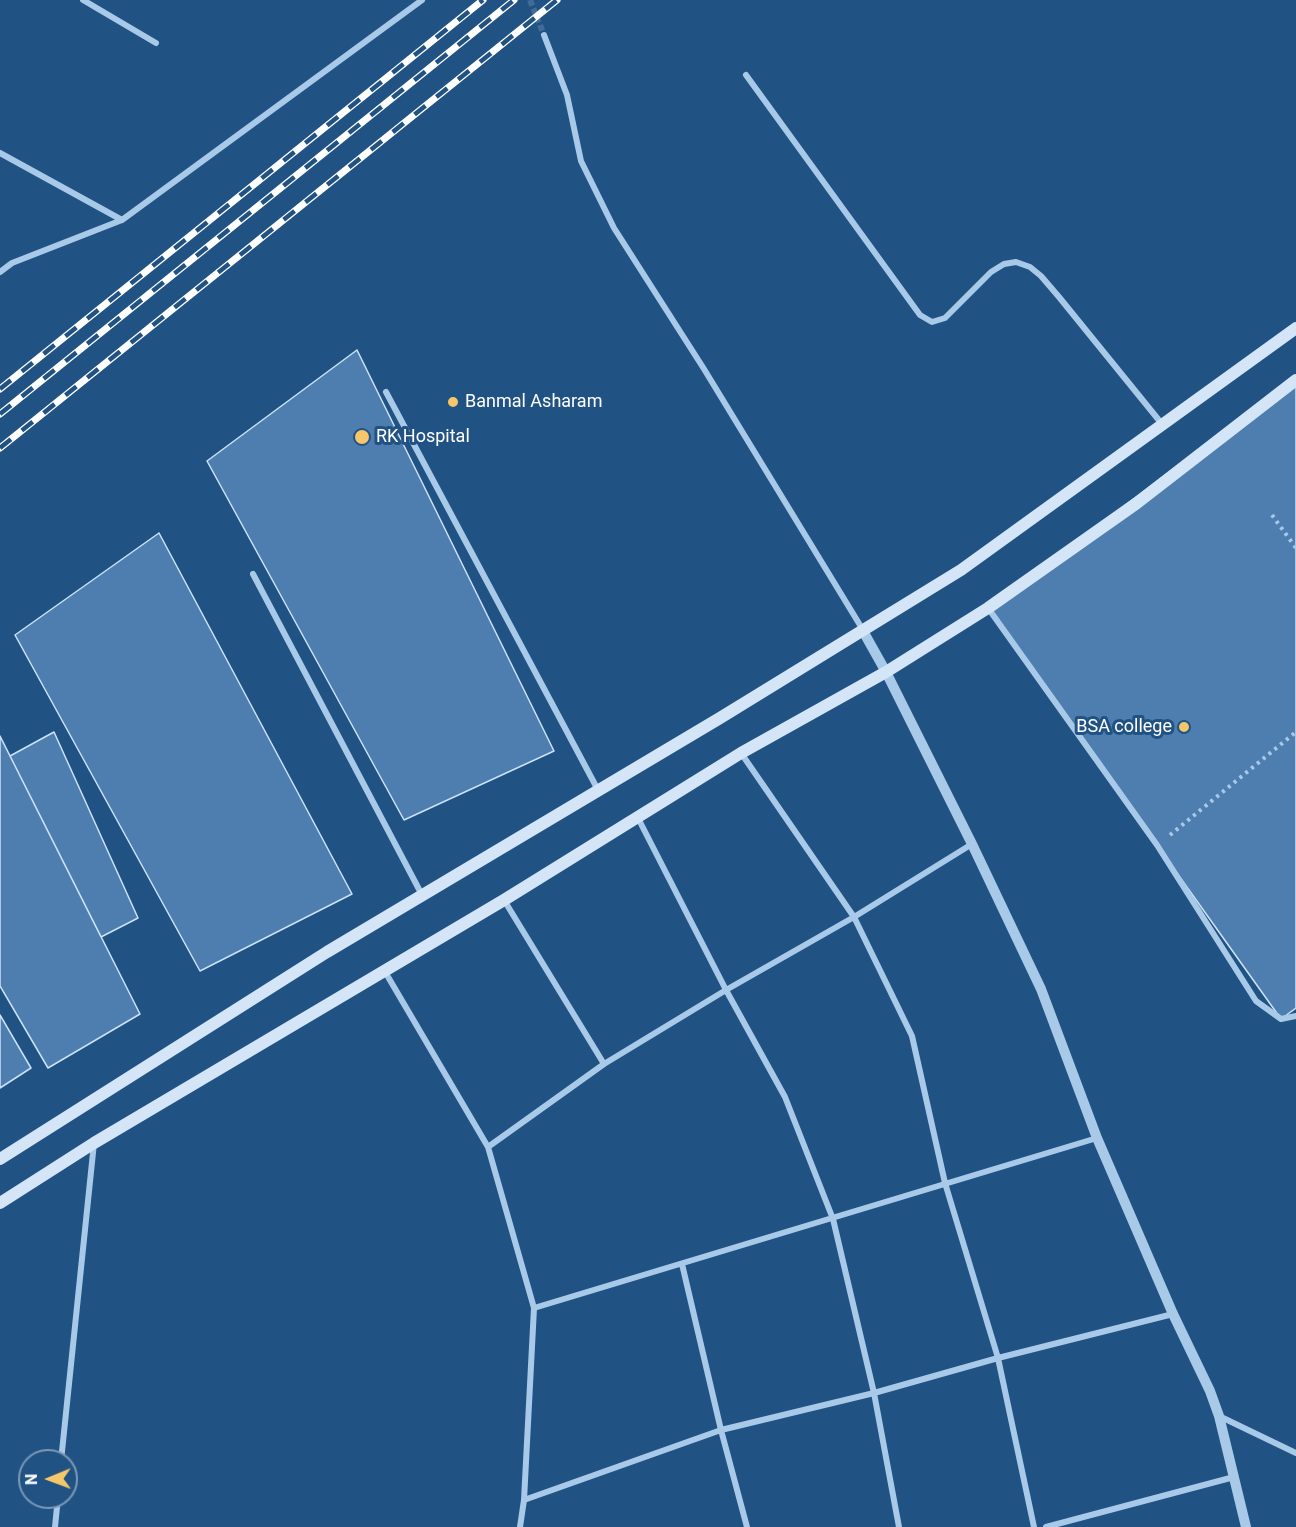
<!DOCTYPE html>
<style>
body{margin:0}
#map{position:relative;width:1296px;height:1527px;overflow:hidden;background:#215284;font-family:Roboto,sans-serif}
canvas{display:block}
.north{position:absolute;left:18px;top:1449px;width:60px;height:60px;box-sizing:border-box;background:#215284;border:2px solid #7a97b5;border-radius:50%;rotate:269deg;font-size:16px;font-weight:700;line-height:24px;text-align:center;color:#fff}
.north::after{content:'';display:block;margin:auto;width:21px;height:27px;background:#f6c66a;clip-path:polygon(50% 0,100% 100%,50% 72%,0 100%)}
</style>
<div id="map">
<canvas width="1296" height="1527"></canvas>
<div class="north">N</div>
</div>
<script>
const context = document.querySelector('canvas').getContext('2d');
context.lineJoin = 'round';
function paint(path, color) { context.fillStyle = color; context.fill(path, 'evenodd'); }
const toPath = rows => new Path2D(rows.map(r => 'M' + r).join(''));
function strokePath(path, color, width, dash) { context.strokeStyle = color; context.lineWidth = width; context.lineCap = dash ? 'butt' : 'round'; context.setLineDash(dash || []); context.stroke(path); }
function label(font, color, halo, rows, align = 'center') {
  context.font = font + ' Roboto,sans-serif'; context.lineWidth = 6; context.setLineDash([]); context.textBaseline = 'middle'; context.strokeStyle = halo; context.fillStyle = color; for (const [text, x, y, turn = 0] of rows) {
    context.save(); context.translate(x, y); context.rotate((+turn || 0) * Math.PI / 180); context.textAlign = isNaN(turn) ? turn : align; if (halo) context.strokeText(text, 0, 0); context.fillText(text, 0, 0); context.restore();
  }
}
const building = toPath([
 [357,350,554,751,404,820,207,461,357,350],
 [1296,377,1296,1008,1281,1019,988,608,1296,377],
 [159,533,352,894,200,971,15,635,159,533],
 [54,732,138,918,101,937,10,756,54,732],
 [0,736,140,1014,48,1068,0,986,0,736],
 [0,1015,31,1068,0,1088,0,1015]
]);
paint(building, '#4d7eaf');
strokePath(building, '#cde2f7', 1.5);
strokePath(toPath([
 [530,0,544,35]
]), '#426c96', 6, [6, 3]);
strokePath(toPath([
 [1272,515,1296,548],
 [1170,835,1296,732]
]), '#a9c9e9', 4, [3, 4.5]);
strokePath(toPath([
 [83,0,156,43],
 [544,35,567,95,581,161,614,228,704,369,863,630],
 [746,75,920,315,932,322,945,318,991,272,1004,264,1016,262,1030,267,1041,276,1059,297,1162,424],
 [0,153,122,220],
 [0,272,12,263,122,220,422,0],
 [386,392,598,790],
 [253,574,422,895],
 [988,608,1157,845,1256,1001,1281,1019,1296,1016],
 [741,753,854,917,912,1036,945,1183,998,1358,1034,1527],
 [638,818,726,990,785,1097,833,1219,874,1393,899,1527],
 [504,900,604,1064],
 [384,970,488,1147],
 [682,1264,721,1430,747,1527],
 [534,1308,1097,1138],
 [1219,1416,1296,1453],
 [61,1461,94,1143],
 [524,1500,721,1430,874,1393,998,1358,1173,1314],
 [55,1527,58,1497],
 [520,1527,524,1500,534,1308,488,1147,604,1064,726,990,854,917,972,844],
 [1046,1527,1234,1477]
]), '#a9c9e9', 6);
strokePath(toPath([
 [863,631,886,672,972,844,1041,989,1097,1138,1173,1314,1210,1391,1219,1416,1246,1527]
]), '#a9c9e9', 10);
strokePath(toPath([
 [0,1159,327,952,720,718,961,570,1296,328],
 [0,1203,94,1143,504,900,741,753,886,672,988,608,1137,503,1296,380]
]), '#d4e5f7', 12);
const rail = toPath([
 [0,389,483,0],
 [0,414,514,0],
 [0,448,557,0]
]);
strokePath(rail, '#fff', 7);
strokePath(rail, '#215284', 4.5, [14]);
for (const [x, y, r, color] of [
 [453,402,6,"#f6c66a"],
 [362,437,8,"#f6c66a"],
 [1184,727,6,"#f6c66a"]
]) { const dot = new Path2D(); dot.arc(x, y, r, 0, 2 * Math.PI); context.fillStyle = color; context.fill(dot); strokePath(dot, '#215284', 2); }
label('18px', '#fff', '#215284', [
 ["Banmal Asharam",465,402],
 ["RK Hospital",376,437],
 ["BSA college",1172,727,"right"]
], 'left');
</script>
